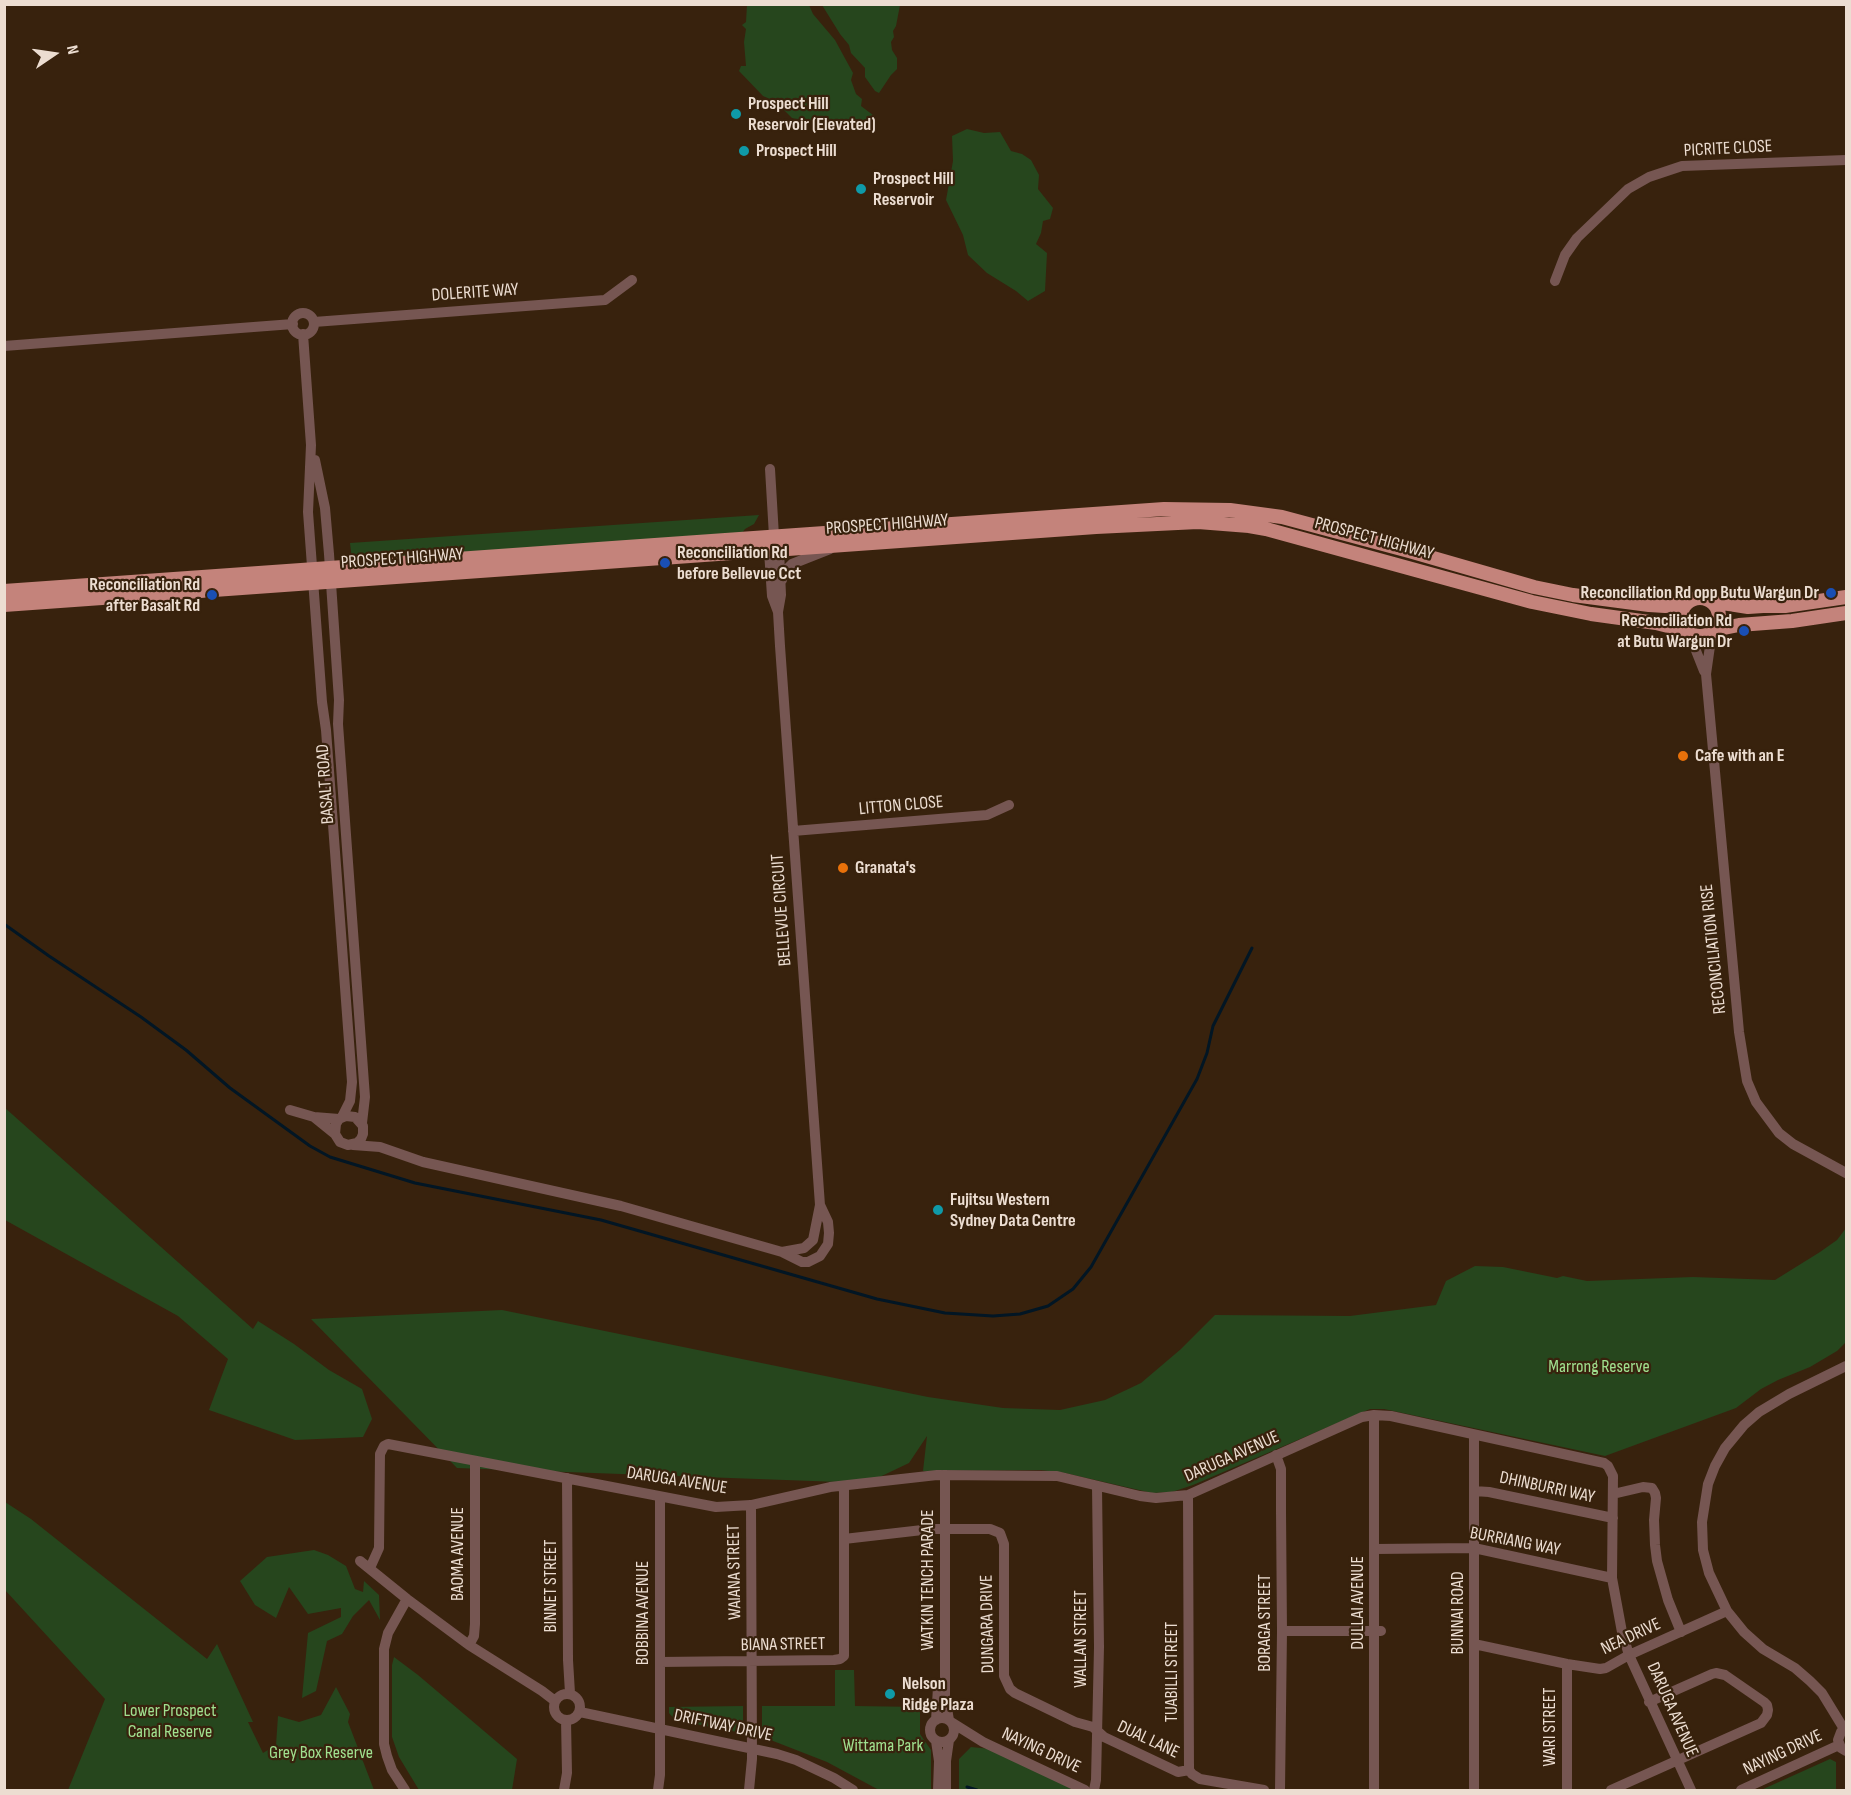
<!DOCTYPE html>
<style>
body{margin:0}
#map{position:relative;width:1851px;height:1795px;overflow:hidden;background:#38220d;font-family:"Sofia Sans Condensed",sans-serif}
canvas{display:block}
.frame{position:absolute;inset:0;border:6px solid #ecddd1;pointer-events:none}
.north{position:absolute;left:24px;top:24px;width:60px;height:60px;-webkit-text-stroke:4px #38220d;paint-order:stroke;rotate:77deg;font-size:16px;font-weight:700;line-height:24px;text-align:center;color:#ecddd1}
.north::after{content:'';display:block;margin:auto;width:21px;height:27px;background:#ecddd1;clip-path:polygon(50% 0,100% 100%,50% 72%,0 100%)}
</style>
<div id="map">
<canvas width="1851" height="1795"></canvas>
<div class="frame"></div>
<div class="north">N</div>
</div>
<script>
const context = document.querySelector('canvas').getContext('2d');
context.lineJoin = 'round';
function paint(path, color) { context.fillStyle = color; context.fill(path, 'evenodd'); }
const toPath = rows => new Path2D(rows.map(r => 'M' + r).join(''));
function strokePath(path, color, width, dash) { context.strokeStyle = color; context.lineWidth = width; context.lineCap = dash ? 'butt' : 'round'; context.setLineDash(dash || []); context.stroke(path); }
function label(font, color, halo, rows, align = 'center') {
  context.font = font + ' "Sofia Sans Condensed",sans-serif'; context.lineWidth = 4.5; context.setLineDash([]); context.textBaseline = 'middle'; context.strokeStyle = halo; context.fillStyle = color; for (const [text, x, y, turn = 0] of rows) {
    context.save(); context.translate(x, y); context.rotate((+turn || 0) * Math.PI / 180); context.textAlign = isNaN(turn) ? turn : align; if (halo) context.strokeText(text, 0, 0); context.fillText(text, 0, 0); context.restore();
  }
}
paint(toPath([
 [747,5,809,5,813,14,835,40,853,73,851,80,856,94,862,99,861,106,873,115,873,119,870,121,871,129,866,131,860,128,821,122,812,123,792,118,776,102,763,96,739,71,741,66,746,66,744,42,746,29,742,25,746,22],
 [822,5,900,5,896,26,893,31,894,37,891,42,892,50,897,58,897,69,891,75,879,93,875,91,865,77,865,68,851,53,849,45,840,34],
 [967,129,984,133,1000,132,1011,151,1022,154,1031,160,1039,175,1038,189,1053,208,1050,219,1043,221,1041,233,1036,244,1047,253,1045,291,1028,301,1016,291,987,273,968,255,963,235,946,200,953,161,952,136],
 [759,515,754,524,745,529,742,533,352,560,350,543],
 [4,1107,253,1329,258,1321,294,1344,329,1370,362,1389,372,1419,363,1437,295,1440,209,1410,228,1359,178,1316,5,1220],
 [1846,1228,1846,1342,1837,1351,1810,1367,1778,1380,1761,1389,1736,1408,1605,1456,1384,1409,1370,1409,1193,1485,1172,1492,1152,1493,1065,1473,1041,1470,923,1471,927,1436,909,1463,867,1483,457,1468,311,1319,502,1310,928,1397,1003,1408,1060,1410,1105,1400,1141,1383,1181,1349,1215,1315,1350,1316,1436,1305,1446,1281,1475,1266,1503,1267,1557,1278,1563,1276,1587,1281,1693,1277,1775,1280,1820,1252,1837,1240],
 [5,1502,31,1519,207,1659,217,1644,253,1722,248,1722,263,1753,276,1745,278,1716,299,1722,321,1715,336,1687,350,1714,348,1722,374,1790,68,1790,105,1699,5,1590],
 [314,1550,328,1555,346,1566,355,1589,363,1592,364,1581,379,1595,380,1620,369,1600,353,1616,342,1634,327,1641,316,1691,302,1698,308,1633,341,1617,341,1608,308,1614,289,1587,276,1618,255,1605,240,1581,267,1557],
 [394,1657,418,1675,517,1759,512,1790,419,1790,399,1757,392,1737,392,1665],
 [835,1670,854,1670,855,1706,920,1707,920,1734,931,1750,931,1790,879,1790,827,1762,768,1739,762,1730,762,1706,835,1706],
 [743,1706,743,1727,737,1732,675,1720,669,1713,669,1707],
 [971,1747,991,1749,1075,1790,959,1790,959,1759],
 [1830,1759,1836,1762,1836,1790,1761,1790]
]), '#26461d');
strokePath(toPath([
 [4,924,49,956,141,1017,186,1050,230,1088,310,1146,330,1157,415,1183,601,1220,877,1299,945,1313,993,1316,1020,1314,1048,1306,1073,1289,1091,1267,1197,1079,1207,1053,1213,1026,1252,948],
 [967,1787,977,1790]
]), '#021624', 3);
strokePath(toPath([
 [1555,281,1565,255,1577,238,1628,189,1649,177,1682,166,1846,160],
 '292 324a11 11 0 1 1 22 0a11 11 0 1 1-22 0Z',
 [314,322,605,300,632,280],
 [303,334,311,445,308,512,322,702,326,730,352,1082,350,1101,342,1117],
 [4,346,293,324],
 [315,460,325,508,329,554,339,700,338,724,365,1097,362,1123],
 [770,469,774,536,779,550,781,595,778,612,780,646,820,1205,813,1240,804,1248,782,1252],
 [771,545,769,551,772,596,778,612],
 [782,580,784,572,792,564,830,549],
 [1712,632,1706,674,1739,1032,1747,1081,1756,1102,1779,1133,1793,1144,1846,1173],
 [1689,633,1704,671],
 [793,831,987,815,1009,805],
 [290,1110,314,1117,339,1119],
 [314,1117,335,1134,340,1142,348,1145,357,1143,361,1139,363,1134,363,1126,355,1117,346,1116,339,1119,336,1124,335,1134],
 [353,1145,380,1147,423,1162,621,1206,782,1252,802,1262,808,1262,820,1256,828,1244,829,1233,828,1222,820,1205],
 [1374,1415,1374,1790],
 [1474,1435,1474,1790],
 [1276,1455,1281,1469,1281,1511,1282,1631,1280,1790],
 [945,1475,945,1697,949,1720],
 [567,1478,568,1660,570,1693],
 [1474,1491,1489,1492,1613,1518],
 [1613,1494,1643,1487,1652,1488,1655,1493,1656,1498,1654,1520,1655,1545,1657,1561,1668,1600,1681,1632],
 [1188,1495,1189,1770,1192,1774,1200,1779,1264,1790],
 [844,1539,931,1529,990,1529,1000,1533,1004,1544,1004,1676,1010,1689,1015,1693,1075,1722,1093,1727,1104,1737,1178,1772,1189,1770],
 [1375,1549,1474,1548,1612,1578],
 [360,1561,407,1599,469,1645,542,1691,555,1701],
 [370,1568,379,1548,380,1454,384,1446,388,1444,716,1507,751,1505,830,1487,937,1475,1057,1476,1140,1496,1156,1498,1188,1495,1362,1417,1374,1415,1391,1416,1604,1463,1608,1466,1613,1476,1612,1578,1622,1632,1629,1655,1691,1790],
 [1282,1631,1381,1631],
 [1474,1644,1567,1664,1600,1669,1606,1668,1629,1655,1727,1611],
 [469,1645,474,1636,475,1624,475,1462],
 [660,1662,834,1660,840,1659,844,1656,844,1486],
 '554 1707a13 13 0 1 1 26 0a13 13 0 1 1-26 0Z',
 [580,1712,777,1754,796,1760,834,1778,853,1790],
 '930 1730a12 12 0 1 1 24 0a12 12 0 1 1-24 0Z',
 [936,1720,938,1687],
 [951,1722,983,1742,1085,1790],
 [1846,1728,1841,1732,1838,1740,1841,1748,1846,1751],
 [1844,1729,1822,1693,1810,1681,1795,1668,1763,1649,1744,1632,1727,1611,1709,1573,1703,1550,1702,1522,1708,1484,1715,1466,1725,1448,1744,1425,1759,1412,1789,1394,1846,1366],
 [936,1741,939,1761,938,1790],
 [405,1790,392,1770,387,1756,384,1744,384,1649,388,1633,407,1599],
 [564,1790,567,1773,566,1720],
 [658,1790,660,1775,660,1497],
 [749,1790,752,1759,751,1505],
 [946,1790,946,1761,949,1740],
 [1094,1790,1096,1780,1099,1647,1097,1486],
 [1567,1790,1567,1664],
 [1611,1790,1761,1723,1767,1715,1768,1710,1767,1705,1764,1702,1725,1675,1716,1673,1712,1674,1649,1702],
 [1741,1790,1839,1745]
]), '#765652', 10);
strokePath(toPath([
 [4,591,1164,509,1230,510,1282,517,1409,551,1534,587,1573,595,1649,605,1665,606,1688,602],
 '1681 617a19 19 0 1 1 38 0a19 19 0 1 1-38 0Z',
 [1710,601,1748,607,1763,606,1785,606,1846,597],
 [4,605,1096,527,1198,522,1249,526,1266,529,1532,602,1591,614,1656,623,1688,631],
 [1714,630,1739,625,1792,621,1846,613]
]), '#c4837b', 14);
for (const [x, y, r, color] of [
 [736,114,6,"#0f9aa8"],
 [744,151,6,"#0f9aa8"],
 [861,189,6,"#0f9aa8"],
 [665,563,6,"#1a4fb4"],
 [1831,593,6,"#1a4fb4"],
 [212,595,6,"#1a4fb4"],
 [1744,631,6,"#1a4fb4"],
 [1683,756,6,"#e8710a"],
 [843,868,6,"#e8710a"],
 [938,1210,6,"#0f9aa8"],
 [890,1694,6,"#0f9aa8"]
]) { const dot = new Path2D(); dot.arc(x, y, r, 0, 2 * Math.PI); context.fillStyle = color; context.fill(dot); strokePath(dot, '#38220d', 2); }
label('bold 18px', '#ecddd1', '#38220d', [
 ["Prospect Hill",748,104],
 ["Reservoir (Elevated)",748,125],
 ["Prospect Hill",756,151],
 ["Prospect Hill",873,179],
 ["Reservoir",873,200],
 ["Reconciliation Rd",677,553],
 ["before Bellevue Cct",677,574],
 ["Reconciliation Rd",200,585,"right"],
 ["after Basalt Rd",200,606,"right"],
 ["Reconciliation Rd opp Butu Wargun Dr",1819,593,"right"],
 ["Reconciliation Rd",1732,621,"right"],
 ["at Butu Wargun Dr",1732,642,"right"],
 ["Cafe with an E",1695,756],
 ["Granata's",855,868],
 ["Fujitsu Western",950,1200],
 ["Sydney Data Centre",950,1221],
 ["Nelson",902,1684],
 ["Ridge Plaza",902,1705]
], 'left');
label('18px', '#ecddd1', '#38220d', [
 ["PICRITE CLOSE",1728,149,-3],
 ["DOLERITE WAY",475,293,-4],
 ["PROSPECT HIGHWAY",887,525,-4],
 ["PROSPECT HIGHWAY",1374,539,15],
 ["PROSPECT HIGHWAY",402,559,-4],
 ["BASALT ROAD",326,784,-94],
 ["LITTON CLOSE",901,806,-5],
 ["BELLEVUE CIRCUIT",782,910,-94],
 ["RECONCILIATION RISE",1714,949,-96],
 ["DARUGA AVENUE",1232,1457,-24],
 ["DARUGA AVENUE",677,1481,9],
 ["DHINBURRI WAY",1547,1488,12],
 ["BURRIANG WAY",1515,1542,11],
 ["BAOMA AVENUE",458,1554,-90],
 ["WAIANA STREET",735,1572,-91],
 ["WATKIN TENCH PARADE",928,1580,-90],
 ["BINNET STREET",551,1586,-90],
 ["DULLAI AVENUE",1358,1603,-90],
 ["BOBBINA AVENUE",643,1613,-90],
 ["BUNNAI ROAD",1458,1613,-90],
 ["BORAGA STREET",1265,1623,-90],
 ["DUNGARA DRIVE",988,1624,-91],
 ["NEA DRIVE",1631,1637,-25],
 ["WALLAN STREET",1081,1639,-90],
 ["BIANA STREET",783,1645,-1],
 ["TUABILLI STREET",1172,1672,-90],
 ["DARUGA AVENUE",1672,1710,66],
 ["DRIFTWAY DRIVE",723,1726,12],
 ["WARI STREET",1550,1727,-90],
 ["DUAL LANE",1148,1740,25],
 ["NAYING DRIVE",1041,1751,25],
 ["NAYING DRIVE",1783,1753,-25]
]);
label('18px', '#a0e08f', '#38220d', [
 ["Marrong Reserve",1599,1367],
 ["Lower Prospect",170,1711],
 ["Canal Reserve",170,1732],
 ["Wittama Park",883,1746],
 ["Grey Box Reserve",321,1753]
]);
</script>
